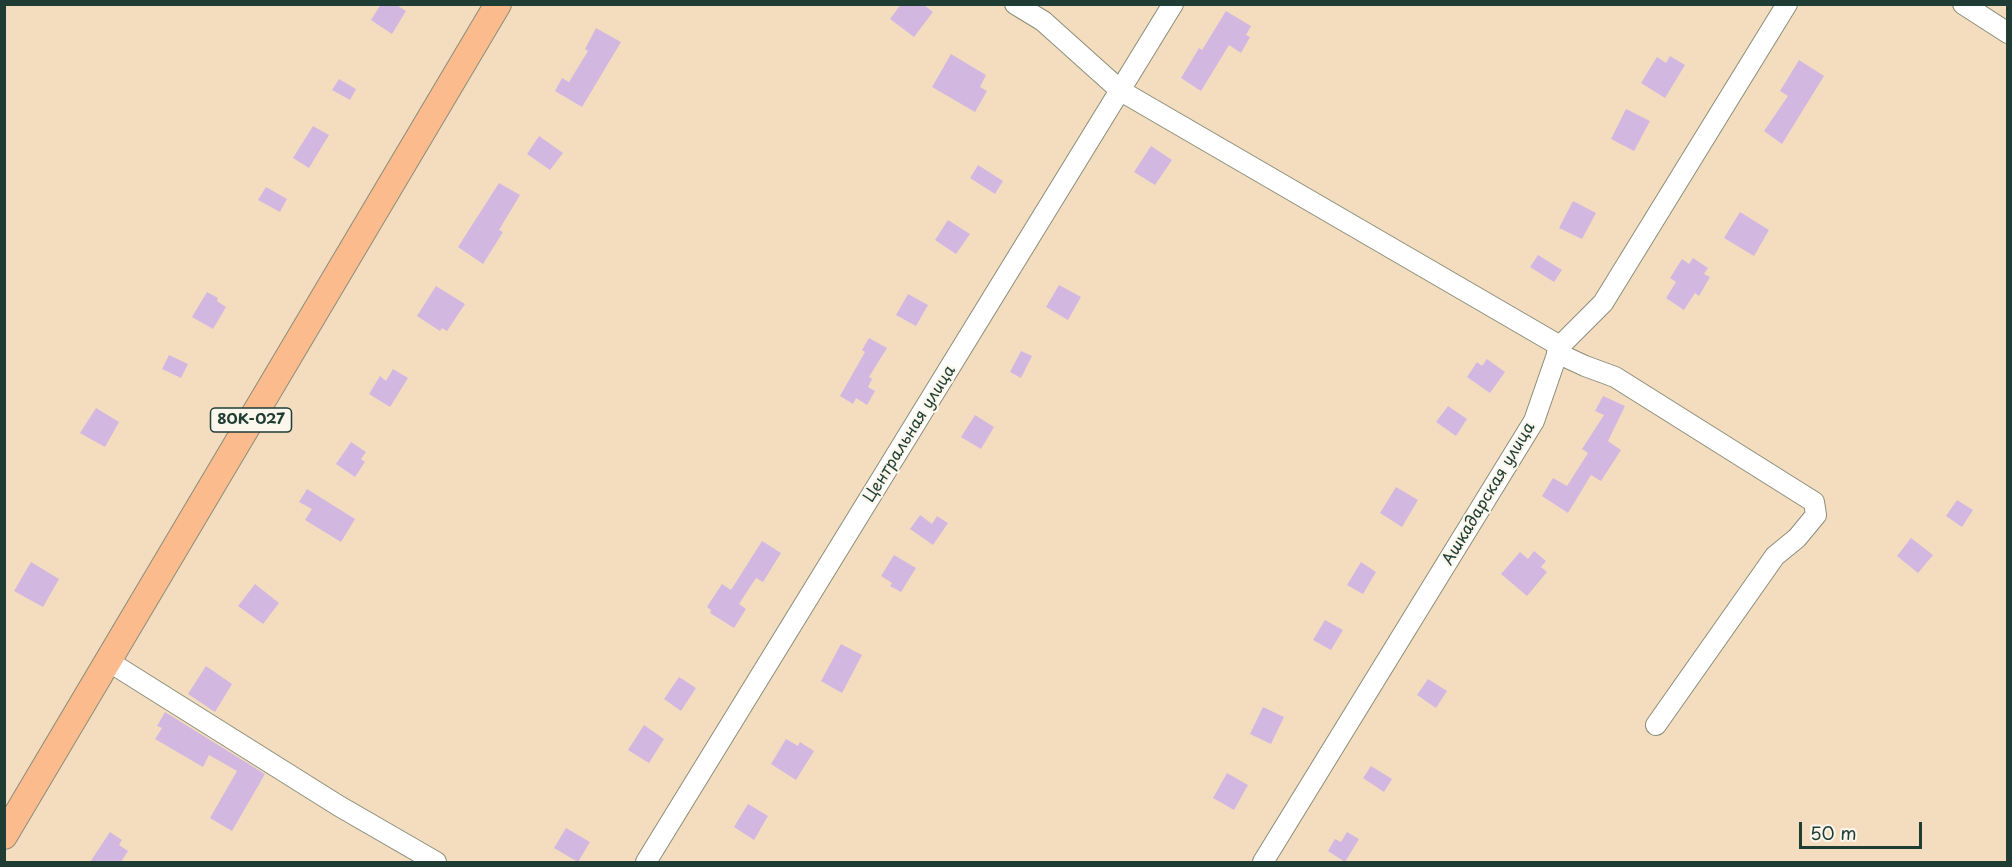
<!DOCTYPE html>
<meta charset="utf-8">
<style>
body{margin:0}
#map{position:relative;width:2012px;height:867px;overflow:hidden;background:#f4ddbf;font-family:"Playpen Sans",sans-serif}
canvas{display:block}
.frame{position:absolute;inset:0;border:6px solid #1f3d34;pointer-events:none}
.scale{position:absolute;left:1799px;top:822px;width:123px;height:27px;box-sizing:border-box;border:3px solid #1f3d34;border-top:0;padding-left:8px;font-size:18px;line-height:21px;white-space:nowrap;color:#1f3d34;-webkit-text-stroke:4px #fbf7ec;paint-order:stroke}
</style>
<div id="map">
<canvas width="2012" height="867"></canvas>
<div class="frame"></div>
<div class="scale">50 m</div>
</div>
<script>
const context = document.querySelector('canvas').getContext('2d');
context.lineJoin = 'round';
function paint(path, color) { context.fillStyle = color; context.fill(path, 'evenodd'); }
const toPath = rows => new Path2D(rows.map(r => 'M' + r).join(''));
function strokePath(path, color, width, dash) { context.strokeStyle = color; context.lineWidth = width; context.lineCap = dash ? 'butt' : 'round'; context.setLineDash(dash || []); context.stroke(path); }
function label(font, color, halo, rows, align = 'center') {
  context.font = font + ' "Playpen Sans",sans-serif'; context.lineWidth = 4.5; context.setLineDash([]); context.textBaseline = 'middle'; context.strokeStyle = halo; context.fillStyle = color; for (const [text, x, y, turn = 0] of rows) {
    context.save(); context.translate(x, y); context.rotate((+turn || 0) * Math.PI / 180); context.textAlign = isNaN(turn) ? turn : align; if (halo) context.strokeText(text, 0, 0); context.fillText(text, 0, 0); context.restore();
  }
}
paint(toPath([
 [381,4,395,4,406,11,392,34,371,20],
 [901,4,923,4,933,12,914,37,890,19],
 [1226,11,1251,26,1246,35,1250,37,1241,53,1229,45,1201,91,1181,78,1199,48,1202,50],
 [596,28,621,42,582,107,555,91,562,78,569,82,588,51,585,49],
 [951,54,986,75,980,87,987,91,975,112,932,87],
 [1670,56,1685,65,1665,98,1641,83,1657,57,1666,63],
 [1799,60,1824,76,1782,144,1764,131,1788,96,1780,91],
 [339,79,356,89,350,100,332,90],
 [1626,109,1650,121,1634,151,1611,139],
 [313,126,329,135,309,168,293,158],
 [539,136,563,153,550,170,527,154],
 [1151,146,1172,160,1155,185,1134,172],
 [978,165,1003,181,995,194,970,178],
 [499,183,520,195,499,230,503,232,483,264,458,247],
 [266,187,287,199,280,212,258,200],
 [1573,201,1596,213,1582,239,1559,228],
 [1740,212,1769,230,1754,256,1724,238],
 [948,220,970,234,956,254,935,240],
 [1538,255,1562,270,1554,282,1530,267],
 [1693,258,1708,268,1704,274,1710,277,1699,296,1695,293,1684,310,1666,298,1676,282,1670,278,1682,259,1689,264],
 [1059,285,1081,297,1068,320,1046,307],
 [436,286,465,304,447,331,442,328,440,331,417,316],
 [207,292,218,298,217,301,226,307,213,329,192,317],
 [908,294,928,305,916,326,896,315],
 [869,338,887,348,869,377,872,379,868,387,875,391,867,405,856,398,853,404,840,396,865,352,862,350],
 [1021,351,1032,356,1021,378,1010,372],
 [169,355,188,364,181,378,162,369],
 [1487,359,1505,372,1490,393,1467,377,1477,362,1482,366],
 [393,369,408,378,390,407,369,394,380,376,386,381],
 [1603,396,1625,406,1608,441,1621,450,1601,481,1591,475,1568,513,1542,496,1553,478,1567,486,1588,453,1582,449,1604,415,1595,411],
 [1448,406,1467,419,1456,436,1436,422],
 [96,408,119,422,105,447,80,433],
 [975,415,994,427,981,449,961,437],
 [351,442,366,452,361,459,365,462,355,477,336,464],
 [1396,487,1418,500,1402,527,1380,513],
 [307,489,355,519,341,542,305,520,312,509,299,502],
 [1957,500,1973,510,1962,527,1946,516],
 [920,515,932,524,937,516,948,523,933,545,910,529],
 [1911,538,1933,555,1918,573,1897,556],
 [762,541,781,553,763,582,756,578,739,604,746,609,734,628,710,613,711,610,707,607,722,584,731,590],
 [1534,551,1546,561,1541,567,1547,572,1527,596,1501,574,1520,552,1528,559],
 [894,555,916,568,901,592,890,586,892,583,881,576],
 [31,562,59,579,43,607,14,591],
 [1361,562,1376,572,1363,594,1347,585],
 [255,584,279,603,263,624,238,606],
 [1325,620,1343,630,1331,650,1313,640],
 [841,644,862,655,842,693,821,681],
 [206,666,232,684,215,712,188,694],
 [679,677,696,688,681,711,664,699],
 [1428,679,1447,691,1436,708,1417,695],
 [1263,707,1284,717,1271,744,1250,734],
 [165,712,265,774,232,831,210,818,237,771,209,755,203,767,155,739,162,728,157,726],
 [644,725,664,739,649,763,628,750],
 [786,739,798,746,800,742,814,751,796,780,771,764],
 [1371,766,1392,779,1384,792,1363,778],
 [1227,773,1248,785,1234,810,1213,798],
 [748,804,768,816,754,840,734,827],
 [566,828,590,842,578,862,554,848],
 [110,832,122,840,119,845,128,851,121,862,90,862],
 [1347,832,1359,839,1345,862,1328,851,1335,839,1341,842]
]), '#d2b8e1');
const minor = toPath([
 [1015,4,1043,21,1121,91,1560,346],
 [1963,4,2008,33],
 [1557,353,1585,366,1615,377,1814,502,1816,515,1797,538,1775,556,1656,725],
 [108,661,339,806,436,862],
 [646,862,1173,4],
 [1263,862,1534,421,1560,346,1603,303,1787,4]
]);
const major = toPath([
 [4,836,498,4]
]);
strokePath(minor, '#8a8d7a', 22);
strokePath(major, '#8a8d7a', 28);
strokePath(minor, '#fff', 20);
strokePath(major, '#fbbb8c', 26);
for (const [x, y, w] of [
 [251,420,81]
]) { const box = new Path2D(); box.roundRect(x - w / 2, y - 12, w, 24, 4.5); context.fillStyle = '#fbf7ec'; context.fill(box); strokePath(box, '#1f3d34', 1.5); }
label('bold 15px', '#1f3d34', null, [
 ["80К-027",251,420]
]);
label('16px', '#1f3d34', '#fbf7ec', [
 ["Центральная улица",910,434,-58],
 ["Ашкадарская улица",1489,494,-59]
]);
</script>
